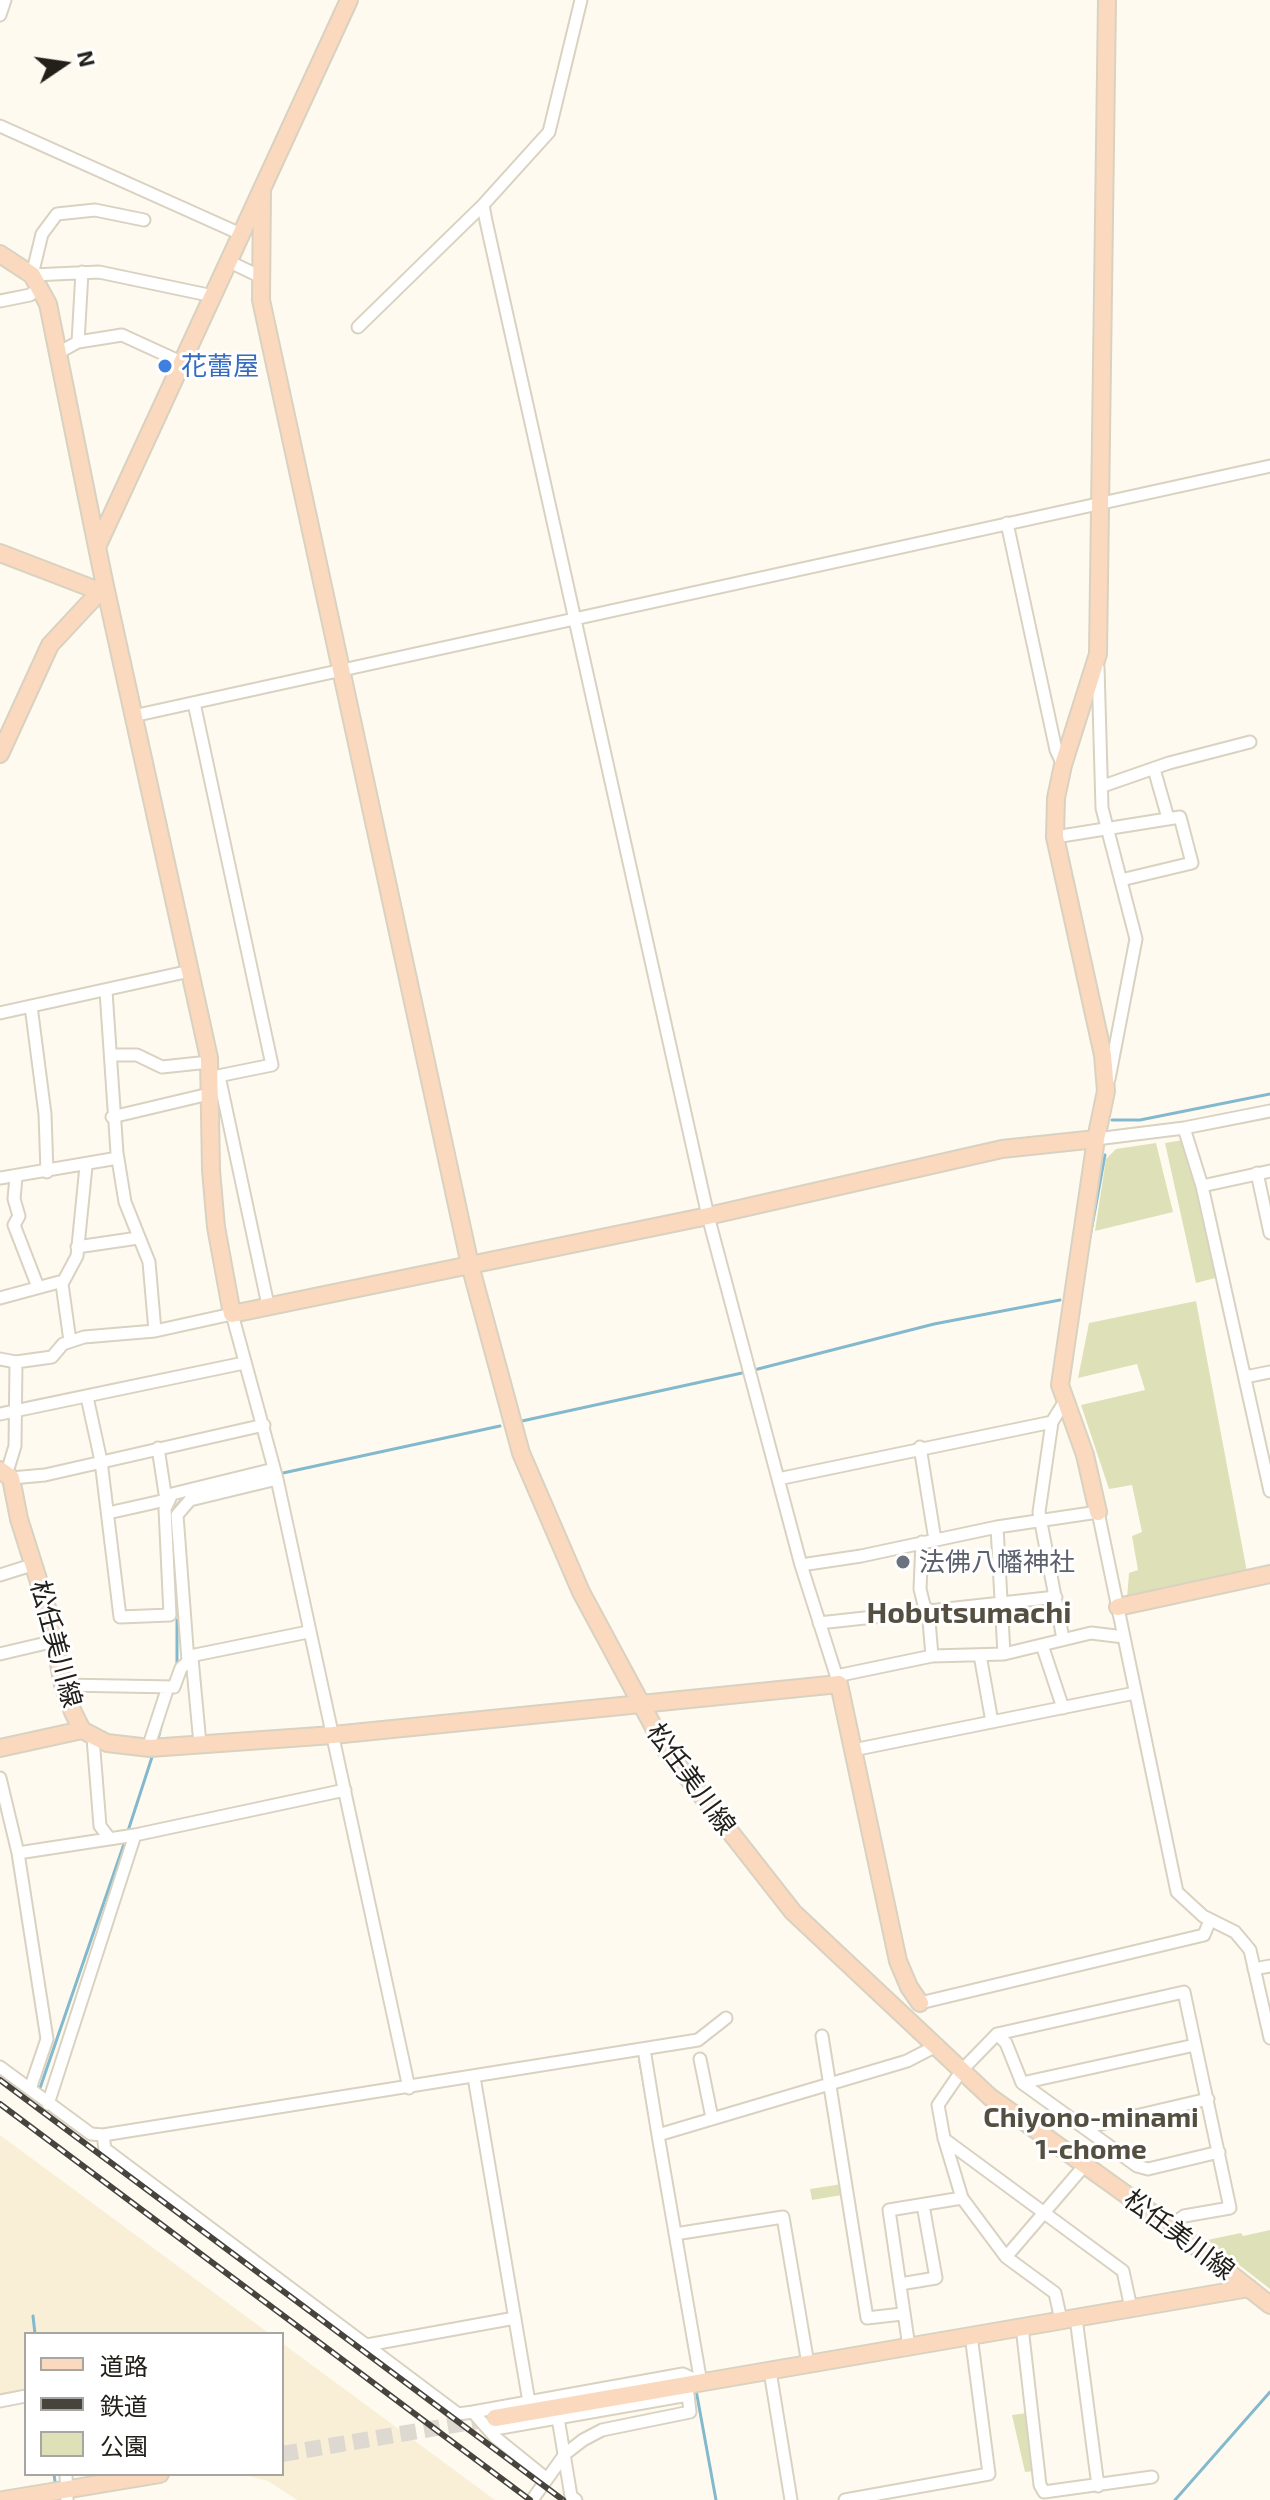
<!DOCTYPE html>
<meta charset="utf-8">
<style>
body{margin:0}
#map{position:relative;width:1270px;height:2500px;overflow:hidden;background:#fffaf0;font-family:"Exo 2","Noto Sans JP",sans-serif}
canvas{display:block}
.legend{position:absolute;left:24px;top:2332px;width:260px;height:144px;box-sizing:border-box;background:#fff;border:2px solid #a7a6a3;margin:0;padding:10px 14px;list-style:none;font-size:24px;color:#23201a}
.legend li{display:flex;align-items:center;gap:16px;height:40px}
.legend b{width:40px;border:2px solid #a7a6a3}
.north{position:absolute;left:24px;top:24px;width:80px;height:80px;-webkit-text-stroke:6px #fff;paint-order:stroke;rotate:77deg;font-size:22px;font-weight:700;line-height:32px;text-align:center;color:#23201a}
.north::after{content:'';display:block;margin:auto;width:28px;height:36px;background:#23201a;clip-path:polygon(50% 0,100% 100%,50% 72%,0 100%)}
</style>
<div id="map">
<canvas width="1270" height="2500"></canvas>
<ul class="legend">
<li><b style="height:10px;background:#fad9be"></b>道路</li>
<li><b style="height:10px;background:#47443d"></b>鉄道</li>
<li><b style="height:22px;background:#dee1b7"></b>公園</li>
</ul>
<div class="north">N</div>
</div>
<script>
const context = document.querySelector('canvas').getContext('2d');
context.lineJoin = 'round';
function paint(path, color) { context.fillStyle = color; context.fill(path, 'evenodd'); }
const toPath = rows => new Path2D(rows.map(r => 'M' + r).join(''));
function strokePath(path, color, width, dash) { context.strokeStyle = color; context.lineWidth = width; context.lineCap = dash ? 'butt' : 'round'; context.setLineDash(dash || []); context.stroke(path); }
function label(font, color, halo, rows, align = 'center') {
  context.font = font + ' "Exo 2","Noto Sans JP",sans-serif'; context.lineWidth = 6; context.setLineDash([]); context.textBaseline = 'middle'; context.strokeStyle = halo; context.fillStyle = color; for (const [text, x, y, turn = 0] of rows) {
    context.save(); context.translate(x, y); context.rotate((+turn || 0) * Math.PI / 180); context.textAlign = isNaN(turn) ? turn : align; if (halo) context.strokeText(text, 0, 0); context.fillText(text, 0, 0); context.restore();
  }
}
paint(toPath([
 [0,2135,270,2334,26,2334,26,2390,0,2395],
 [282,2343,495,2500,297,2500,268,2481,241,2474,282,2474]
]), '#f9efd6');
paint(toPath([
 [1183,1140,1219,1277,1196,1283,1165,1143],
 [1156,1143,1173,1212,1095,1231,1106,1159,1116,1149],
 [1196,1301,1247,1572,1127,1598,1129,1573,1138,1570,1132,1536,1142,1532,1132,1485,1109,1489,1081,1405,1145,1390,1137,1364,1078,1378,1089,1323],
 [842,2184,842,2195,812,2200,810,2189],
 [1270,2230,1270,2289,1207,2240,1241,2233,1243,2236],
 [1027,2413,1035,2471,1025,2472,1012,2415]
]), '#dee1b7');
strokePath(toPath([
 [1112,1120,1140,1120,1270,1094],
 [1090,1237,1105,1155],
 [754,1370,934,1324,1060,1300],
 [522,1421,742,1373],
 [283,1473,500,1426],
 [170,1522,173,1510,186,1495],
 [173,1569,176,1605],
 [177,1620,177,1667],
 [157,1743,162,1723],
 [127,1834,153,1754],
 [640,2061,693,2369],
 [39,2091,125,1841],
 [33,2316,35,2334],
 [696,2390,716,2500],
 [54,2474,55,2482],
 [1175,2500,1270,2392]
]), '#83b9cd', 3);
strokePath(toPath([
 [282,2454,495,2418]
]), '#ded9d0', 16, [16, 8]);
const street = toPath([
 [581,0,549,132,483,205,486,221,708,1216,801,1565,839,1684],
 [0,15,5,0],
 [0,126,243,235],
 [144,220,95,210,57,214,42,234,32,275,99,272,213,296],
 [230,262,259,276],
 [0,301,30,295,40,287],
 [358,327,483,205],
 [78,342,82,272],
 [58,353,78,342,122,335,181,362],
 [1007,523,1056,750,1063,765],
 [1098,667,1102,808,1136,939,1109,1079],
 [194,703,272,1065,208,1078],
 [133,716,1270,466],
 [1154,769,1168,818],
 [1103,786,1169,763,1250,742],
 [1055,837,1180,817,1192,863,1121,880],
 [106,991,117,1153,125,1202,149,1262,155,1331],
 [31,1006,45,1114,47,1172],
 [0,1013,190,971],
 [111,1055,137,1055,162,1067,209,1062],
 [219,1076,268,1305],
 [112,1117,209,1094],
 [1184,1128,1202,1186,1270,1491],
 [1096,1139,1184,1128,1270,1111],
 [1257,1173,1270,1233],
 [16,1177,14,1199,19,1216,14,1225,38,1287],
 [0,1178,118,1158],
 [1202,1186,1270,1171],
 [77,1247,138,1238],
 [0,1298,63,1281],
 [70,1341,62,1284,77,1256,86,1166],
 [0,1359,16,1362,52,1357,63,1344,84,1337,155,1331,232,1314,277,1479,409,2088],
 [1245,1377,1270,1372],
 [87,1397,101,1461,120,1617,170,1615,165,1509,172,1494,274,1469],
 [0,1414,244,1363],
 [920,1447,935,1540],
 [7,1472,15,1446,16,1362],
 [11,1478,45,1475,264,1425],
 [778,1479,1052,1422],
 [108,1513,166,1500,158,1448],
 [997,1527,1004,1654],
 [922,1542,920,1589,925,1609],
 [801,1565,861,1556,997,1527,1098,1512,1177,1892,1203,1916,1235,1932,1250,1950,1270,2038],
 [0,1575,35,1564],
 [928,1609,932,1656],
 [819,1623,1056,1597],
 [1063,1639,1039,1512,1052,1422,1065,1401],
 [1042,1645,1063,1708],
 [0,1654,55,1641],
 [980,1655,992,1722],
 [192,1658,200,1744],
 [188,1661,177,1515,190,1500,277,1479],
 [836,1676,932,1656,1004,1654,1091,1633,1124,1637],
 [63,1685,174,1687,181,1668,195,1655,308,1632],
 [93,1738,100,1826,110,1839],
 [148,1748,168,1687],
 [853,1750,1135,1693],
 [0,1778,18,1853,47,2039,30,2089],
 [18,1853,135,1835],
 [1254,1969,1270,1966],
 [920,2003,1204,1935,1210,1920],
 [997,2034,1006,2043,1022,2083,1137,2166,1148,2169,1219,2152],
 [822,2036,867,2318,902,2314],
 [644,2049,658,2135],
 [700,2059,712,2118],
 [0,2067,91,2134,103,2135,698,2040,726,2018],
 [474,2077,529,2402],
 [1022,2083,1195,2045],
 [48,2104,135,1835,345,1790],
 [1084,2128,1208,2099],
 [103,2135,105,2149,458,2414,473,2412],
 [944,2139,1123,2271,1131,2308],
 [675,2234,783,2217,808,2364],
 [1006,2257,1084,2166],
 [900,2284,936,2278,923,2205],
 [1076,2318,1098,2486],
 [1061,2320,1055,2293,1006,2257,962,2198,944,2138,938,2105,962,2070,997,2034,1184,1992,1230,2208,1184,2216,1170,2226],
 [1022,2327,1040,2485,1044,2492,1152,2477],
 [367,2345,515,2318],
 [909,2347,889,2210,962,2198],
 [770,2371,791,2500],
 [701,2383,658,2135,907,2061,938,2045],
 [0,2401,26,2396],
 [558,2418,571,2496,576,2500],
 [489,2430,688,2395],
 [66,2474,67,2500],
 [547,2479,495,2437,473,2412,683,2374,700,2382],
 [532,2500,565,2454,583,2440,602,2430,690,2412,687,2385],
 [845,2500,989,2474,971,2335]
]);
const secondary = toPath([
 [262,190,261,300,470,1265,521,1453,581,1592,666,1750,793,1912,990,2097,1170,2226,1270,2305],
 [0,254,32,275,48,304,97,547],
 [0,553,99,591],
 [105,586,209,1058,211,1170,216,1227,232,1314,708,1216,1002,1149,1096,1139,1060,1385,1085,1455,1098,1512],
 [0,754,50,645,105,586,97,547,349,0],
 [1096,1139,1106,1091,1103,1055,1055,837,1056,798,1063,765,1098,654,1107,0],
 [0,1470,11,1478,19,1519,50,1617,63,1685,73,1712,82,1730,107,1743,150,1748,333,1735,839,1684,898,1961,909,1987,920,2003],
 [1118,1607,1270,1574],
 [0,1748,82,1730],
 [495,2418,1249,2288],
 [3,2500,160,2474]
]);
strokePath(street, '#d9d2c1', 15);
strokePath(secondary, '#d9d2c1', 20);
strokePath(street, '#fff', 11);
strokePath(secondary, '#fad9be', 16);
const rail = toPath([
 [0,2080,563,2500],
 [0,2104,530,2500]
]);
strokePath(rail, '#47443d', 6);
strokePath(rail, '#fff', 3, [9]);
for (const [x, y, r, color] of [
 [165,366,8,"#3f7fe0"],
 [903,1562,8,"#6b7280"]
]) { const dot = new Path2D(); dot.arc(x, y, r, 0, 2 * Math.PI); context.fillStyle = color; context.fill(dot); strokePath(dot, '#fff', 3); }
label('26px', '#366cbe', '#fff', [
 ["花蕾屋",181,366]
], 'left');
label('26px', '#5b616d', '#fff', [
 ["法佛八幡神社",919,1562]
], 'left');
label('26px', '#23201a', '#fff', [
 ["松任美川線",56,1644,75],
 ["松任美川線",691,1779,54],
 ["松任美川線",1179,2235,37]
]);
label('bold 28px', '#554f41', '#fff', [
 ["Chiyono-minami",1091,2118],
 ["1-chome",1091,2150]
]);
label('bold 30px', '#554f41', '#fff', [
 ["Hobutsumachi",969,1613]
]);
</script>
